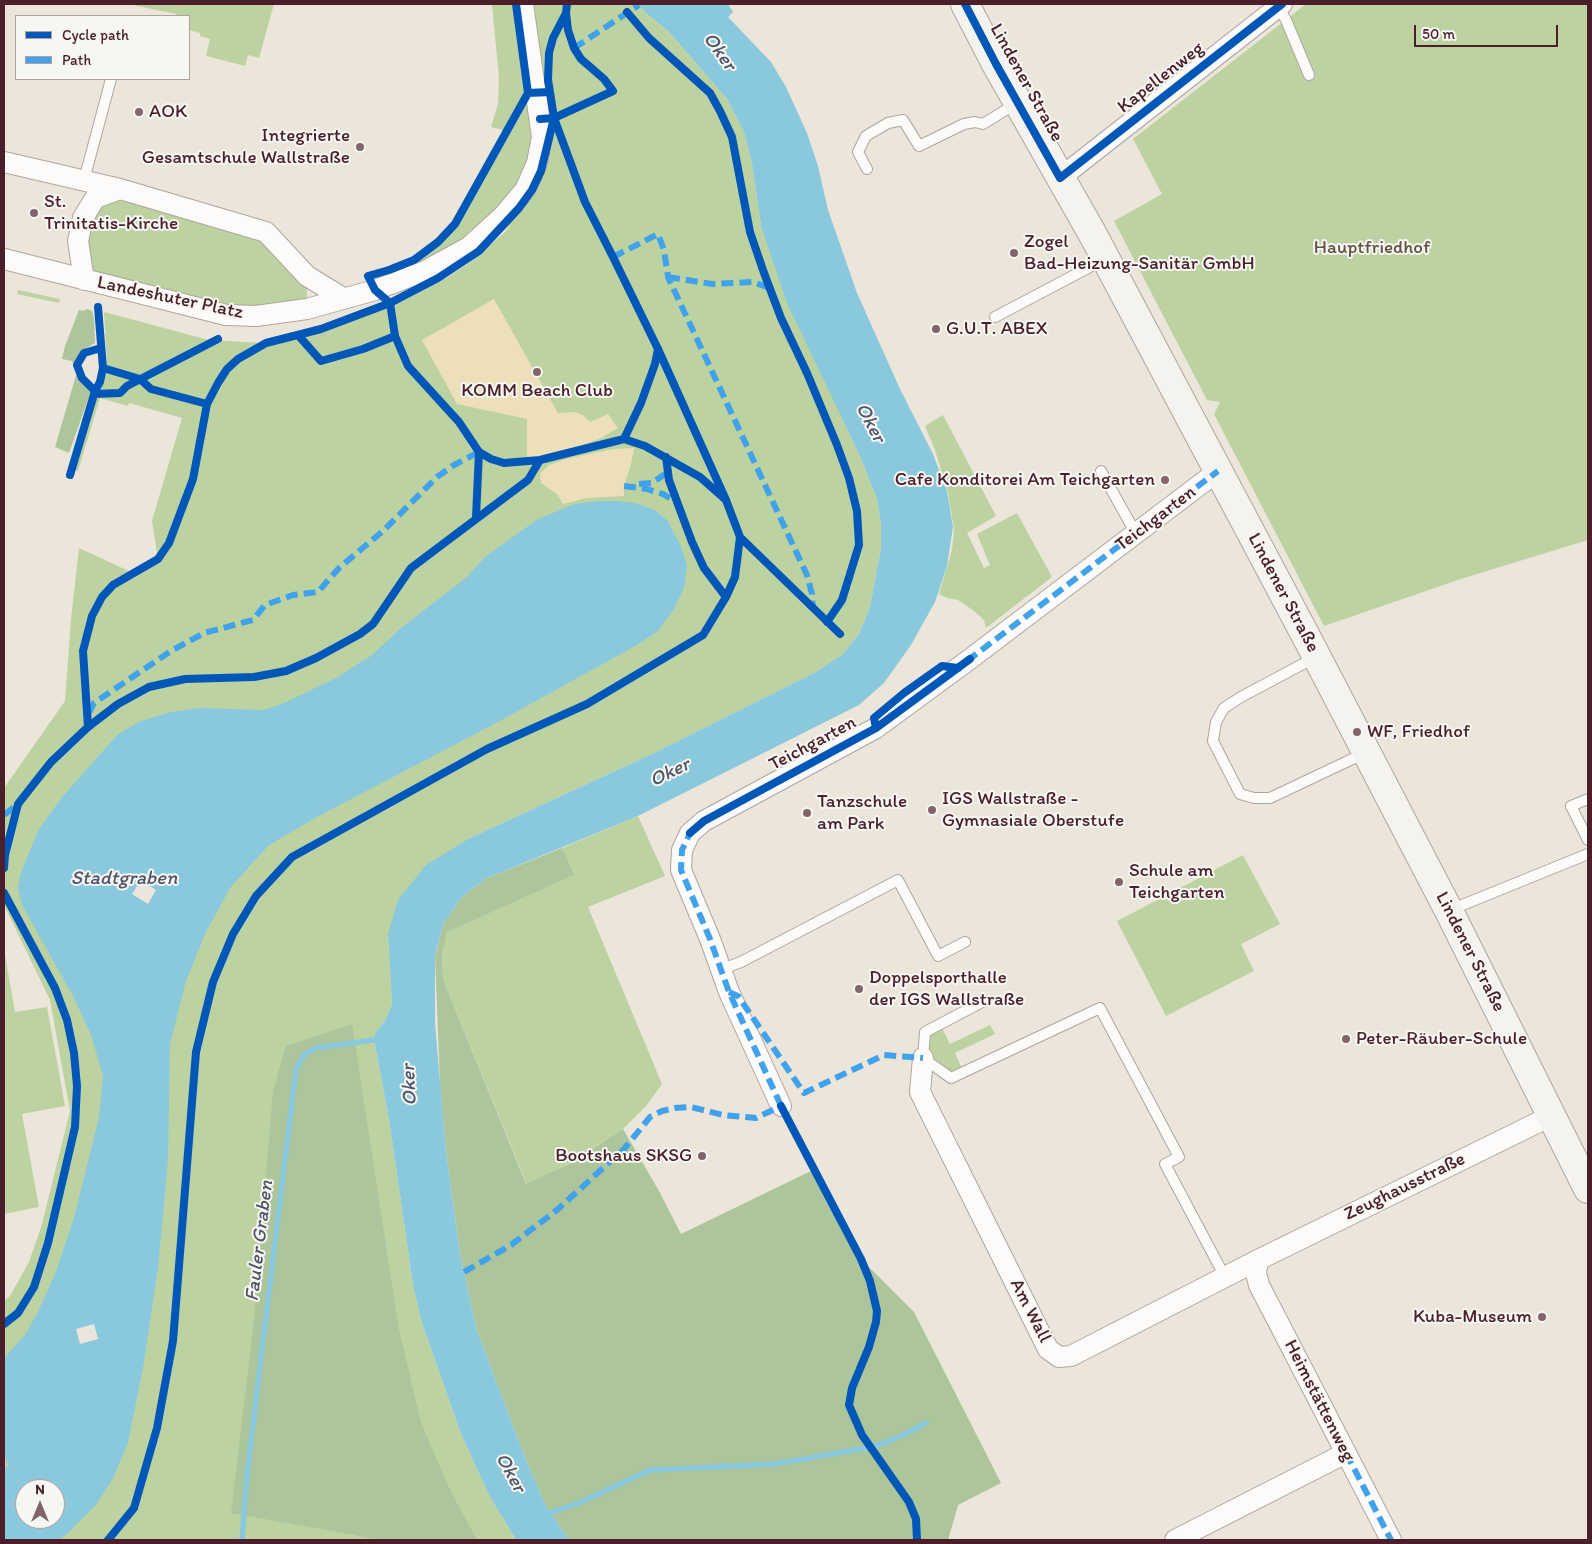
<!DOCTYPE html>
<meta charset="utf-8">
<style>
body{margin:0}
#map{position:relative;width:1592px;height:1544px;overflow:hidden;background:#ece5da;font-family:Itim,sans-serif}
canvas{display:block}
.frame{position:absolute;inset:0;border:5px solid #4a1f2b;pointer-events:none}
.legend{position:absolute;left:15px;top:15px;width:175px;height:65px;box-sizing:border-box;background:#f6f6f2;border:1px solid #b1a0a2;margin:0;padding:6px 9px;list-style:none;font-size:15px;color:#4a1f2b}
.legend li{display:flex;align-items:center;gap:10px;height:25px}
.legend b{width:25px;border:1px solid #b1a0a2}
.north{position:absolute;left:15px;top:1479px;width:50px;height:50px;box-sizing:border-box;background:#f6f6f2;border:1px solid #b1a0a2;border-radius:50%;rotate:0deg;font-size:14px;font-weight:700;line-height:20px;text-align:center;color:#4a1f2b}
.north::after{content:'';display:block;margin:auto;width:18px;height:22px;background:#836468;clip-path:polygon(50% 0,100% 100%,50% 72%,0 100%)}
.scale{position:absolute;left:1414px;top:25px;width:144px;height:22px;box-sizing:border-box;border:2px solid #4a1f2b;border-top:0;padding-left:6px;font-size:15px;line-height:18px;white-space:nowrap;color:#4a1f2b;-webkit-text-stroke:4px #f6f6f2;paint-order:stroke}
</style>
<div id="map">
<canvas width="1592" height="1544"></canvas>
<div class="frame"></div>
<ul class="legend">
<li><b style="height:6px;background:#0057b8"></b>Cycle path</li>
<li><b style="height:6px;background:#40a2eb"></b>Path</li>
</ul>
<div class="north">N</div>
<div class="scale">50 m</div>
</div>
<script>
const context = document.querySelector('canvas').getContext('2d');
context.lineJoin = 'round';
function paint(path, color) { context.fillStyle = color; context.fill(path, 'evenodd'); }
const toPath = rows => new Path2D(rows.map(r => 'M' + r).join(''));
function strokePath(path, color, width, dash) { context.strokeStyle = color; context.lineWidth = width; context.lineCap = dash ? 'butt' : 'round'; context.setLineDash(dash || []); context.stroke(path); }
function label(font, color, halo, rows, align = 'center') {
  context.font = font + ' Itim,sans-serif'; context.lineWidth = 4; context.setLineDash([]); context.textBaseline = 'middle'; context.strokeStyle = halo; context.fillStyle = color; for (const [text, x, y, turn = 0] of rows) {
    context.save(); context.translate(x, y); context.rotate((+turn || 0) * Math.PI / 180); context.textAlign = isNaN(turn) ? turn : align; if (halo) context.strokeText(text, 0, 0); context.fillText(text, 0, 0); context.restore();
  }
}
paint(toPath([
 [128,4,274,4,259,58,248,55,245,66,206,56,210,39,200,36,200,33,189,30,189,16,176,16,176,14],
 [492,4,638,4,646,13,669,32,727,99,744,132,752,164,761,226,829,389,860,456,877,499,881,524,881,548,870,607,859,634,843,654,816,672,652,754,470,838,388,934,392,1004,385,1021,375,1033,375,1045,389,1119,413,1285,422,1323,461,1434,489,1495,516,1540,4,1540,4,1301,10,1296,29,1262,42,1224,70,1111,50,1000,4,905,4,788,65,701,71,619,79,548,133,573,158,559,152,521,182,418,129,403,128,406,100,398,78,471,74,470,96,397,100,397,107,362,104,312,209,340,266,343,321,329,414,293,448,277,472,261,505,232,535,192,549,157,546,138,542,137,503,216,375,290,368,276,389,270,414,260,438,242,455,224,507,131,491,127,498,104,499,78],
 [25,1489,55,1489,55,1519,25,1519],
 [1306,4,1588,4,1588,540,1464,578,1324,626,1214,414,1220,402,1207,400,1114,221,1162,194,1133,139],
 [120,189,266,232,307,276,307,309,256,316,84,280,83,218],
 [18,290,60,299,59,303,17,294],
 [943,415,996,516,967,533,984,568,990,565,977,534,1017,513,1052,577,986,628,984,620,974,611,958,600,947,598,939,594,952,550,954,529,948,493,935,450,925,426],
 [638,816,665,876,588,907,662,1084,646,1106,623,1129,568,1164,527,1185,443,979,442,953,446,932,573,875,562,848],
 [1243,855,1280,924,1241,944,1254,971,1166,1016,1117,921],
 [4,949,15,1012,47,1007,65,1106,22,1114,39,1207,4,1214],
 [940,1024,950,1044,990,1025,995,1034,955,1053,964,1073,951,1078,923,1058,925,1032]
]), '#bcd3a1');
paint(toPath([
 [87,309,92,311,94,318,95,343,83,350,73,364,72,361,62,359,65,346,79,310,83,311],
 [77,372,78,377,91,391,69,453,55,447],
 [562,848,574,875,447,932,442,953,443,979,526,1184,569,1164,623,1129,659,1191,681,1234,815,1169,861,1259,914,1312,1001,1483,958,1505,948,1540,569,1540,546,1506,526,1460,477,1331,460,1254,446,1151,440,1083,435,956,443,924,461,898,485,879],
 [352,1024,399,1330,421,1423,451,1492,477,1540,382,1540,231,1513,254,1320,273,1091,286,1046]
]), '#acc59a');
paint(toPath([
 [494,299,558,413,575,412,583,415,590,422,608,414,618,428,601,438,585,444,536,457,527,457,527,419,457,404,422,340],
 [634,448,631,464,624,486,624,496,587,498,563,504,557,494,541,483,540,473,549,465,566,459,613,449]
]), '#eddfb9');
paint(toPath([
 [638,4,728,4,733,12,728,17,771,62,786,87,807,133,818,166,828,210,857,293,900,389,933,454,947,491,953,527,947,566,935,602,911,645,884,683,859,705,638,816,485,879,461,898,443,924,435,956,435,1023,446,1151,460,1254,477,1331,526,1460,546,1506,569,1540,516,1540,489,1495,461,1434,422,1323,413,1285,389,1119,375,1045,375,1033,385,1021,392,1004,388,934,398,900,426,865,470,838,652,754,816,672,843,654,859,634,870,607,881,548,881,524,877,499,860,456,787,303,761,226,752,164,744,132,727,99,669,32,646,13],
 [597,501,618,501,634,503,653,509,667,520,681,546,687,565,684,588,674,609,658,631,637,645,498,722,315,818,268,846,230,888,206,932,186,981,170,1044,168,1161,158,1268,143,1368,128,1443,113,1478,96,1505,68,1533,58,1540,4,1540,4,1468,9,1466,4,1454,4,1358,25,1335,38,1312,55,1274,74,1218,99,1117,103,1076,91,1035,74,998,22,905,18,888,21,872,39,829,63,796,118,734,141,721,171,712,200,708,264,710,284,703,336,678,372,655,401,628,467,577,485,557,538,519,575,504],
 [25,1489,55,1489,55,1519,25,1519]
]), '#8ac9dd');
paint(toPath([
 [141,880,156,890,148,904,132,894],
 [94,1324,98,1339,80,1344,76,1329]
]), '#ece5da');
strokePath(toPath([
 [544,1515,579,1503,650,1470,776,1464,876,1446,901,1436,926,1423],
 [242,1540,247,1474,296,1069,304,1055,315,1048,382,1039]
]), '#8ac9dd', 5.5);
const service = toPath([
 [1278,6,1286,20,1309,75],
 [867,169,858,152,866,136,888,123,903,120,919,146,964,124,975,122,983,124,1017,103],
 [84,180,111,79],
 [995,317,1105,259],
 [1101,471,1136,534],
 [1316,657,1241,697,1224,708,1216,722,1213,741,1240,794,1254,798,1270,798,1365,753],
 [1588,799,1571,806,1588,840],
 [1450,910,1588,854],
 [720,970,741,962,898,880,938,956,965,942],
 [984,1001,925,1032,923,1058,951,1078,1100,1008,1179,1157,1165,1164,1225,1277]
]);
const minor = toPath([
 [4,162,120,189],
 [1060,178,1282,4],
 [4,259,226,315,256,316,307,309,375,290,425,271,469,247,503,216,525,190,537,163,542,137,523,4],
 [84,280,78,241,83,218,95,198,120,189,266,232,307,276,343,298],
 [923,1058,920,1092,1048,1349,1059,1357,1071,1356,1258,1260,1553,1115],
 [781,1106,729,992,710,939,681,870,682,850,690,833,704,821,876,728,970,659,1218,471],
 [1258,1260,1256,1273,1259,1285,1391,1540],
 [1175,1540,1346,1453]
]);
const secondary = toPath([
 [965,4,996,64,1092,233,1309,642,1449,911,1588,1189]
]);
strokePath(service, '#aea5a0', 12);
strokePath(minor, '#aea5a0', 22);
strokePath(secondary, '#aea5a0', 30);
strokePath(service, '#fcfbf9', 10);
strokePath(minor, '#fcfbf9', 20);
strokePath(secondary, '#f5f3ee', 28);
strokePath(toPath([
 [574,48,639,5],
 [613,257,658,234,664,250,668,277,807,575,812,594,813,608],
 [668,277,712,284,752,282,770,288],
 [639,484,652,483,665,474,667,470],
 [624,486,647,489,663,494,677,503],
 [967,661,1218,471],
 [89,713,94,703,171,651,204,633,253,620,265,605,293,595,318,592,339,568,383,531,437,477,454,465,479,452],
 [4,815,18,804],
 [694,830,690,833,682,850,681,870,710,939,729,992,782,1108],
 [729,992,738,996,804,1093,884,1055,923,1058],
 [464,1272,511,1245,557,1210,624,1149,650,1117,662,1111,675,1108,691,1107,723,1115,756,1118,781,1106],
 [1346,1453,1391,1540]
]), '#40a2eb', 6, [12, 6]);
strokePath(toPath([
 [516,4,528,93],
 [965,4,996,64,1060,178,1282,4],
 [627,12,649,38,710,93,720,111,732,137,750,232,764,273,781,318,807,373,837,445,849,478,857,511,859,545,842,600,827,622],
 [554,118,613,91,604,79,581,59,574,48,568,30,566,13],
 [540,119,554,118,585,202,613,257,658,349,726,500,740,537,840,634],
 [98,307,103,368,140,379,151,389,207,404],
 [298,335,321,361,363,349,395,336],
 [95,391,82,378,77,365,84,353,101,348],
 [94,394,120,393,127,386,218,339],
 [624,439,641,403,655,364,658,349],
 [666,457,669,480,692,542,704,568,726,597],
 [540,460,504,463,491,459,479,452,459,422,408,366,395,336,390,303,375,290,368,276,389,270,414,260,438,242,455,224,528,93,550,92,548,80,549,53,553,38,566,13,567,4],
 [70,475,95,391,100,382,103,368],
 [476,517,479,452],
 [88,727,83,651,92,616,102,597,113,585,158,559,169,543,193,479,207,404,218,383,227,369,238,359,266,343,321,329,390,303,438,278,479,251,519,208,532,190,541,171,554,118,550,92],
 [876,728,874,718,904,693,942,666,958,668],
 [690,833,704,821,876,728,970,659],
 [4,868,5,855,18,804,51,762,88,727,118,704,149,687,185,679,254,677,286,671,316,658,360,634,373,624,411,568,528,480,540,460,624,439,645,446,700,477,726,500],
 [4,893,55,988,67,1020,74,1053,77,1086,75,1127,48,1243,34,1287,18,1313,4,1324],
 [781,1106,861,1259,870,1281,877,1311,876,1322,869,1347,852,1388,849,1405,862,1435,909,1502,916,1519,917,1540],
 [108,1540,134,1508,157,1428,173,1341,196,1052,213,982,233,934,256,896,292,857,487,749,587,704,703,635,726,597,735,577,740,537]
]), '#0057b8', 8);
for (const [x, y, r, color] of [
 [139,112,5,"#836468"],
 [360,147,5,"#836468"],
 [34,213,5,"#836468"],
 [1014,253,5,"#836468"],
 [936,329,5,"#836468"],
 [537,372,5,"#836468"],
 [1165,480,5,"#836468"],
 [1357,732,5,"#836468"],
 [932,810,5,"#836468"],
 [807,813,5,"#836468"],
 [1119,882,5,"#836468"],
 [859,989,5,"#836468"],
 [1346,1039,5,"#836468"],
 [702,1156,5,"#836468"],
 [1542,1317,5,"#836468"]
]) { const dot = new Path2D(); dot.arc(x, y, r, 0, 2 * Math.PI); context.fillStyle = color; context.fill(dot); strokePath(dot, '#f6f6f2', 2); }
label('19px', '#4a1f2b', '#f6f6f2', [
 ["Kapellenweg",1161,78,-38],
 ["Lindener Straße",1026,83,61],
 ["Landeshuter Platz",170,298,12],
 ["Teichgarten",1156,519,-37],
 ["Lindener Straße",1283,593,62],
 ["Teichgarten",813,744,-28],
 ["Lindener Straße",1470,952,63],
 ["Zeughausstraße",1405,1187,-26],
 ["Am Wall",1030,1311,63],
 ["Heimstättenweg",1319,1401,63]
]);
label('19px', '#4a1f2b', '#f6f6f2', [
 ["AOK",149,112],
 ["Integrierte",350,136,"right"],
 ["Gesamtschule Wallstraße",350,158,"right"],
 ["St.",44,202],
 ["Trinitatis-Kirche",44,224],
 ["Zogel",1024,242],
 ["Bad-Heizung-Sanitär GmbH",1024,264],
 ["G.U.T. ABEX",946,329],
 ["KOMM Beach Club",537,391,"center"],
 ["Cafe Konditorei Am Teichgarten",1155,480,"right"],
 ["WF, Friedhof",1367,732],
 ["IGS Wallstraße -",942,799],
 ["Gymnasiale Oberstufe",942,821],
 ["Tanzschule",817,802],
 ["am Park",817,824],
 ["Schule am",1129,871],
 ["Teichgarten",1129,893],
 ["Doppelsporthalle",869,978],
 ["der IGS Wallstraße",869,1000],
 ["Peter-Räuber-Schule",1356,1039],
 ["Bootshaus SKSG",692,1156,"right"],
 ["Kuba-Museum",1532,1317,"right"]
], 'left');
label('19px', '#605141', '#f6f6f2', [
 ["Hauptfriedhof",1372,248]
]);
label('italic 20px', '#52566a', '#f6f6f2', [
 ["Oker",719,52,54],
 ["Oker",870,423,62],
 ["Oker",670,773,-26],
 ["Stadtgraben",124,879],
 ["Oker",410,1085,-93],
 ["Fauler Graben",260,1241,-83],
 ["Oker",510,1473,61]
]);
</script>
